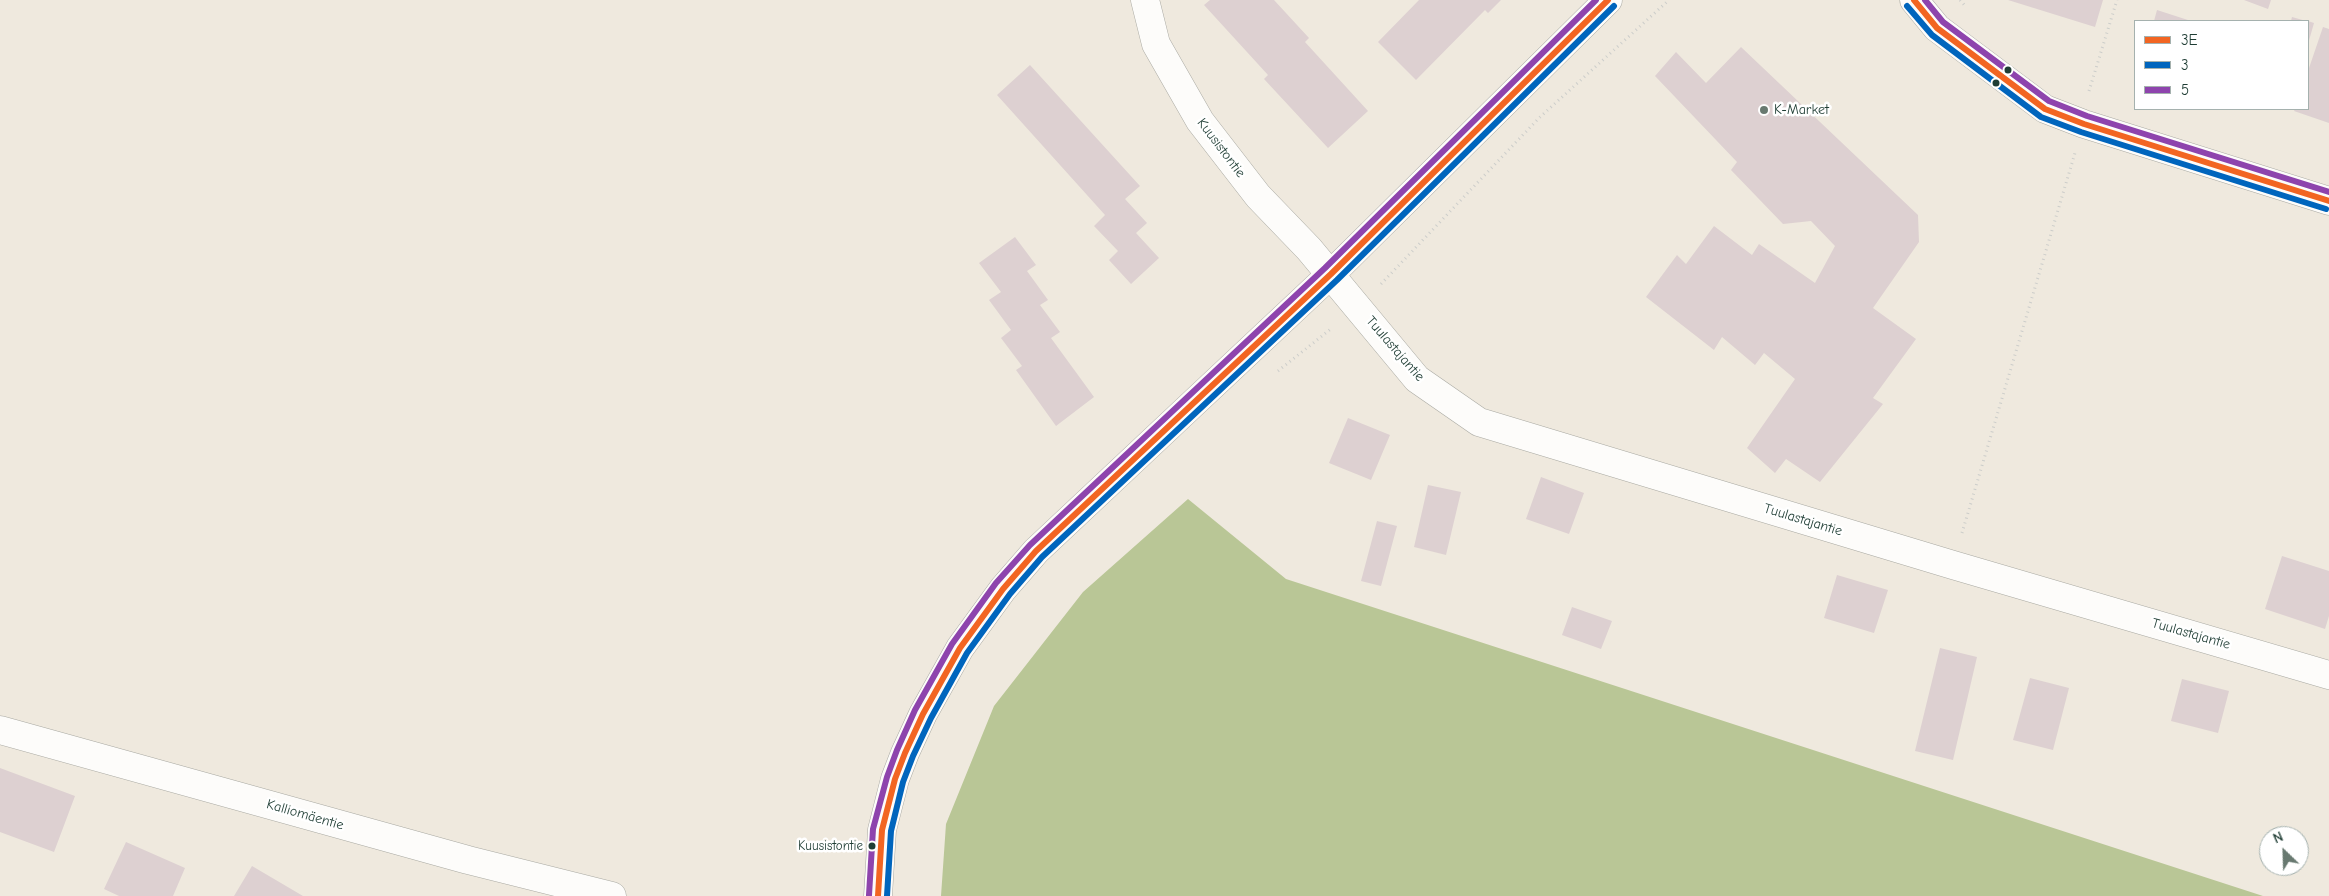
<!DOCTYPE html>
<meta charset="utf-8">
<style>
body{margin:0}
#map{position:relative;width:2329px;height:896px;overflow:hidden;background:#efe9de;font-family:"Comic Neue",sans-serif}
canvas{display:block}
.legend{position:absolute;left:2134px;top:20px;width:175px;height:90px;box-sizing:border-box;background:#fff;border:1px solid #a5b1ae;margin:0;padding:6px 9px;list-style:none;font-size:15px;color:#1f3d34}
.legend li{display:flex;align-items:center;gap:10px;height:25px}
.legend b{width:25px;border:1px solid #a5b1ae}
.north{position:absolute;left:2259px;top:826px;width:50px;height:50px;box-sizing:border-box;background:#fff;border:1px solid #a5b1ae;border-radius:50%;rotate:336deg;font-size:14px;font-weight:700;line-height:20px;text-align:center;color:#1f3d34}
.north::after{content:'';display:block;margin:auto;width:18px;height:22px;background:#687970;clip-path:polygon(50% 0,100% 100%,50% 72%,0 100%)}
</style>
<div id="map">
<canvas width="2329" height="896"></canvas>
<ul class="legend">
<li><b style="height:6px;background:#f26522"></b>3E</li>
<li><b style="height:6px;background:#0065bd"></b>3</li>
<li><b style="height:6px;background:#8e44ad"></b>5</li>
</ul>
<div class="north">N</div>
</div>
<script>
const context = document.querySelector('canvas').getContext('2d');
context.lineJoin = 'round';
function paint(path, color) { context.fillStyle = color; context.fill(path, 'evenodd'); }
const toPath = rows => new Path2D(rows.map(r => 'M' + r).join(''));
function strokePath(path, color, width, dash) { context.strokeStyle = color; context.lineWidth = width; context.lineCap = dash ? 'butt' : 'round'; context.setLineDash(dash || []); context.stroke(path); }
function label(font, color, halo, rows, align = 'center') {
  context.font = font + ' "Comic Neue",sans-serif'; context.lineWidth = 5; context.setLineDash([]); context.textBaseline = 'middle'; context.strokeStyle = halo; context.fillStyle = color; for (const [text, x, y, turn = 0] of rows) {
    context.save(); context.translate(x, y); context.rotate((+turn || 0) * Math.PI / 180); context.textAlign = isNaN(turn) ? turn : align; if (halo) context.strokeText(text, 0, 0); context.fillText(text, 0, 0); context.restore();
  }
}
paint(toPath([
 [1188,499,1286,579,2263,896,941,896,946,824,994,706,1083,592]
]), '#b9c696');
paint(toPath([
 [1210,0,1274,0,1309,38,1305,42,1368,111,1328,148,1264,79,1268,75,1204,5],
 [1419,0,1501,0,1488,13,1485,10,1416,80,1378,42],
 [2008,0,2103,0,2095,27],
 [2244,0,2271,0,2268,9],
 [2157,10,2191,21,2154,21],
 [2292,17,2306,21,2291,21],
 [2308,21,2314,23,2308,44],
 [2323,27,2329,29,2329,123,2294,111,2295,109,2308,109,2308,71],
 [1741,47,1918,215,1919,242,1873,308,1916,339,1873,398,1883,404,1820,482,1786,459,1775,473,1747,448,1795,379,1764,353,1755,365,1722,337,1714,350,1646,297,1677,255,1686,264,1714,226,1752,255,1759,244,1815,283,1835,246,1811,221,1783,224,1731,170,1737,162,1655,76,1676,52,1706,83],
 [1030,65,1140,186,1125,199,1147,223,1136,233,1159,258,1131,284,1109,260,1118,251,1094,226,1105,215,997,95],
 [1015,237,1036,265,1027,271,1048,300,1040,305,1060,332,1051,338,1094,397,1056,426,1016,370,1022,366,1001,338,1011,330,989,300,1001,292,979,263],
 [1348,418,1390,435,1371,480,1329,463],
 [1541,477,1584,493,1569,534,1526,519],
 [1428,485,1461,492,1446,555,1414,547],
 [1377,521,1397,526,1381,586,1361,581],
 [2282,556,2329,571,2329,616,2325,629,2265,609],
 [1837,575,1888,590,1874,633,1824,618],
 [1572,607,1612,621,1601,649,1562,635],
 [1940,648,1977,657,1953,760,1915,751],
 [2030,678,2069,688,2053,750,2013,740],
 [2182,679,2229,691,2218,733,2171,721],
 [0,768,75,796,54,852,0,832],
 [126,842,185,868,173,896,119,896,104,889],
 [252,866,303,896,234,896]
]), '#ddd0d1');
const minor = toPath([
 [1145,0,1156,44,1200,121,1258,196,1309,249,1417,379,1479,422,1953,565,2329,675],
 [1914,0,1937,28,2045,109,2084,124,2329,201],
 [0,730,468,860,612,896],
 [878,896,882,830,895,779,905,753,923,714,960,648,1003,589,1036,551,1331,274,1608,0]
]);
strokePath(minor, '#a9a9a2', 29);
strokePath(toPath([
 [1960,0,1966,7],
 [2089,91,2117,0],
 [1381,284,1539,118,1669,0],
 [1278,371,1332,328],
 [1962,533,2075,153]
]), '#cccdca', 3, [1, 4]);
strokePath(minor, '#fdfcfa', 28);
strokePath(toPath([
 [1914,0,1937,28,2045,109,2084,124,2329,201],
 [878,896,882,830,895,779,905,753,923,714,960,648,1003,589,1036,551,1331,274,1608,0]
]), '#f26522', 6);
strokePath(toPath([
 [1907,6,1932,35,2041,117,2081,132,2326,209],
 [887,896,891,831,903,782,913,756,931,718,967,653,1010,594,1042,557,1337,280,1614,6]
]), '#0065bd', 6);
strokePath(toPath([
 [1925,0,1943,22,2049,101,2087,116,2329,192],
 [869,895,873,829,887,777,897,750,915,710,952,644,996,583,1030,545,1325,268,1596,0]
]), '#8e44ad', 6);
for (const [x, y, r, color] of [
 [2008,70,4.5,"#1f3d34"],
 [1996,83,4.5,"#1f3d34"],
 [1764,110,5,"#687970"],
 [872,846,4.5,"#1f3d34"]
]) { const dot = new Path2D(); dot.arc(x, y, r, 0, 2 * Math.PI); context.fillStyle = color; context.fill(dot); strokePath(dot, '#fff', 2); }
label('13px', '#1f3d34', '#fff', [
 ["Kuusistontie",863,846]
], 'right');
label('14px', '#1f3d34', '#fff', [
 ["K-Market",1774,110]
], 'left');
label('14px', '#1f3d34', '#fff', [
 ["Kuusistontie",1221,148,53],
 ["Tuulastajantie",1395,349,49],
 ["Tuulastajantie",1803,520,17],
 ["Tuulastajantie",2191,634,16],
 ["Kalliomäentie",305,815,16]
]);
</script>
